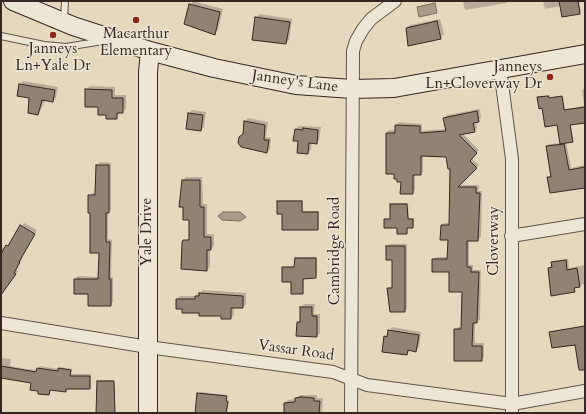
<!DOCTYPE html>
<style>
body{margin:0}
#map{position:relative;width:586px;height:414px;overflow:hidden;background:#e4d9be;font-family:Cardo,serif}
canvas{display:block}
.frame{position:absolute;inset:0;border:2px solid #352620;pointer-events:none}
</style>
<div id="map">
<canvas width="586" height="414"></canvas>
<div class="frame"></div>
</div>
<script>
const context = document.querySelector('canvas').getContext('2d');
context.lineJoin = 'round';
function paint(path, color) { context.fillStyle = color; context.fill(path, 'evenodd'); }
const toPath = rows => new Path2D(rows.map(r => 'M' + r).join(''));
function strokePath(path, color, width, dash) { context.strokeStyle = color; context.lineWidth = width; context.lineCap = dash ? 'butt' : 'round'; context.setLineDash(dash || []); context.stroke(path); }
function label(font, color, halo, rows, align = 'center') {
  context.font = font + ' Cardo,serif'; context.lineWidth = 3; context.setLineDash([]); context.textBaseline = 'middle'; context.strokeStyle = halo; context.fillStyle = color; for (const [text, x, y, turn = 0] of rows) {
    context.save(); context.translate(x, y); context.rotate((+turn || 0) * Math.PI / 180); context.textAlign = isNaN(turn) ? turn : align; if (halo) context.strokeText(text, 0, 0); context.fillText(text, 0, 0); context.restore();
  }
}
const water = toPath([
 [435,3,437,13,419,17,417,7,435,3],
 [223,212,240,212,246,217,240,221,222,220,218,216,223,212]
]);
paint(water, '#a89c88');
strokePath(water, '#7a6d5e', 1);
paint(toPath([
 [193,1,223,9,218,30,214,33,190,5],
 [463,1,507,1,507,3,465,10],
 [543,1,579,1,581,12,580,13,561,6,545,9],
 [260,14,292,19,289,40,286,43,256,17],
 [440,19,444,34,440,38,407,28,410,25],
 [23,81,58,87,56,98,53,101,45,100,41,110,38,114,30,98,18,96,20,84],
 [90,86,115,87,115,95,126,95,126,109,120,112,116,118,107,114,86,89],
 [585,88,585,122,571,124,573,140,566,142,571,168,585,165,585,188,551,192,548,177,551,175,547,147,549,144,561,143,558,124,543,107,538,98,550,95,550,98,563,96,565,109,584,106,582,90],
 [480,109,481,118,476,122,477,128,475,131,462,133,479,150,471,158,479,165,459,185,479,185,478,191,482,191,481,237,478,240,469,240,469,265,473,265,473,270,481,270,480,320,475,322,475,343,484,343,484,357,481,360,455,330,458,327,462,327,463,291,450,271,433,260,436,257,449,257,449,239,442,225,444,223,450,223,451,168,447,156,423,155,423,172,420,174,415,174,415,190,413,193,395,173,387,173,387,133,389,130,396,130,396,125,399,122,422,124,422,131,446,129,444,118,447,115],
 [192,110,206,112,204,127,201,130,189,113],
 [248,118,268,122,266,137,271,138,270,149,267,152,244,134,245,121],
 [299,126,321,127,319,140,316,143,312,142,311,150,307,153,299,140,296,129],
 [100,162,111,163,111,210,108,212,108,239,112,240,111,277,113,277,113,302,111,305,89,293,75,293,75,279,78,276,99,277,100,252,89,196,92,193,96,193,97,165],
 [186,177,202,177,203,204,207,204,207,234,214,234,214,246,210,250,210,267,207,270,184,241,190,238,190,219,183,180],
 [279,200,303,200,303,211,319,211,319,228,318,229,283,213,278,202],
 [393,203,408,203,409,218,414,218,414,226,408,227,407,233,385,220,391,218],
 [24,223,37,230,21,258,22,259,16,270,18,271,13,279,10,283,1,283,1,247,6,248],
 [389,244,407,244,407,309,404,311,388,288,393,286,393,259,387,259,387,246],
 [297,257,317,257,317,276,304,278,303,293,283,267,295,266],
 [568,259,569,268,585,265,585,284,576,286,574,291,551,295,549,268,552,266,552,263,554,261],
 [203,290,246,293,246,304,242,308,234,307,234,315,231,318,183,308,177,299,180,296,196,296],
 [304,304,315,304,314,314,320,314,320,333,317,336,297,336,298,322,301,319,301,307],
 [585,325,585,356,576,344,550,332],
 [392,327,421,332,419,347,416,351,410,350,407,354,385,337],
 [1,358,11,359,10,366,26,369,37,370,40,366,58,369,61,367,72,369,71,374,91,374,91,386,90,388,68,388,66,391,51,389,48,394,39,390,32,382,1,377],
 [99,380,114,380,115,413,97,413],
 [200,392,227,395,227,400,229,400,227,413,196,413],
 [300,395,317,395,317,398,323,398,322,413,296,413,285,403,288,400,296,399]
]), '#0003');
const building = toPath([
 [559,1,578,1,580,14,562,17,559,1],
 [189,4,220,12,215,35,184,24,189,4],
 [255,17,290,22,286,44,252,40,255,17],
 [437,21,441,39,408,46,406,28,437,21],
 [19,84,55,90,53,102,42,100,38,115,28,113,29,98,17,96,19,84],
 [85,89,112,90,112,98,123,98,123,113,117,113,117,119,106,119,106,115,98,115,98,107,85,107,85,89],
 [548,96,549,98,562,96,564,110,585,107,585,123,570,125,573,142,560,144,557,125,545,127,542,108,539,109,537,97,548,96],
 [477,111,479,122,473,123,475,132,459,135,477,153,470,161,477,168,458,187,476,187,476,193,480,193,478,241,467,241,467,267,471,267,471,272,479,272,477,323,473,323,472,346,482,346,482,361,454,361,454,329,461,329,462,292,449,292,449,272,432,272,432,259,447,259,448,240,440,240,441,225,449,225,450,169,448,169,446,157,421,156,421,175,413,175,413,194,400,194,401,182,397,182,397,179,394,179,394,174,386,174,386,133,395,133,395,125,420,126,420,133,446,131,443,118,477,111],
 [188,113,203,115,201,131,186,129,188,113],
 [244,121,265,125,264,140,269,140,267,153,241,147,238,143,239,137,243,134,244,121],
 [303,128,318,130,317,144,309,143,308,154,297,153,298,141,293,141,295,129,303,130,303,128],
 [564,144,569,170,585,167,585,188,550,193,547,177,551,177,546,146,564,144],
 [96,165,109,165,109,213,106,213,106,242,110,242,109,279,111,279,111,306,88,306,88,294,74,294,74,279,98,279,99,253,90,253,90,213,88,213,88,195,95,195,96,165],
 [182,180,200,180,200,207,204,207,204,237,211,237,211,250,207,250,207,271,181,269,182,243,183,240,189,240,189,220,183,220,183,207,179,207,182,180],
 [277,201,302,201,302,212,318,212,318,230,282,230,282,214,277,214,277,201],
 [390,204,407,204,408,219,413,219,413,228,407,228,407,234,397,234,397,228,384,228,384,219,390,219,390,204],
 [20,225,35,234,19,262,20,262,14,273,16,274,1,295,1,254,6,245,8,246,20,225],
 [386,246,405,246,405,312,390,312,387,288,392,288,392,260,386,260,386,246],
 [295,258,316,258,316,278,303,279,303,294,291,294,291,282,282,282,282,267,294,267,295,258],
 [566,260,567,270,577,268,580,287,574,288,575,292,551,296,548,268,552,267,551,262,566,260],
 [199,293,243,296,243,308,231,308,231,319,221,319,221,316,199,316,199,313,182,313,182,309,176,309,176,299,195,299,195,296,199,296,199,293],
 [300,307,312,307,312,316,317,316,317,337,296,336,297,322,300,322,300,307],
 [585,326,585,370,579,370,575,345,552,348,549,332,585,326],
 [388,330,419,335,416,352,408,350,407,355,382,352,384,336,387,337,388,330],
 [1,366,36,372,37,368,58,371,58,368,71,370,70,376,90,376,90,389,66,389,66,392,50,390,49,395,38,394,38,391,30,390,31,383,1,378,1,366],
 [97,381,114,381,115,413,96,413,97,381],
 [197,393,227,396,226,401,228,402,226,413,195,413,197,393],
 [301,397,314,398,314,401,320,401,319,413,284,413,284,403,295,402,295,398,301,397]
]);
paint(building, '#908372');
strokePath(building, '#352620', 1);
const lane = toPath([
 [64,21,65,1],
 [1,36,44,45,66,47,103,41]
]);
const street = toPath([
 [500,69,512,159,512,413],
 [511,236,585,224],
 [1,323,148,347,333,372,367,385,512,404,585,391],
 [351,413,353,51,356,41,363,29,371,19,395,1]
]);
const secondary = toPath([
 [13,1,73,26,150,51,214,68,296,85,352,89,394,88,585,54],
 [148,413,148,72,150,51]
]);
strokePath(lane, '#615348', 8);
strokePath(street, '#615348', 14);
strokePath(secondary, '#352620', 20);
strokePath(lane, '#ede6d5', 6);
strokePath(street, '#ede6d5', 12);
strokePath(secondary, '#ede6d5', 18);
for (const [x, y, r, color] of [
 [136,20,4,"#8f2418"],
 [53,35,4,"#8f2418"],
 [550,77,4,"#8f2418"]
]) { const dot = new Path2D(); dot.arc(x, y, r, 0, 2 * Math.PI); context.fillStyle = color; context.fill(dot); strokePath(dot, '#ede6d5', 1.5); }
label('15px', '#352620', '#ede6d5', [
 ["Macarthur",136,35],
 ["Elementary",136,52],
 ["Janneys",53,50],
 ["Ln+Yale Dr",53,67],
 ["Janneys",542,68,"right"],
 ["Ln+Cloverway Dr",542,85,"right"]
]);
label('15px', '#352620', '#ede6d5', [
 ["Janney's Lane",295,82,8],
 ["Yale Drive",148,232,-90],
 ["Cloverway",495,241,-90],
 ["Cambridge Road",336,251,-90],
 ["Vassar Road",296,351,8]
]);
</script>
